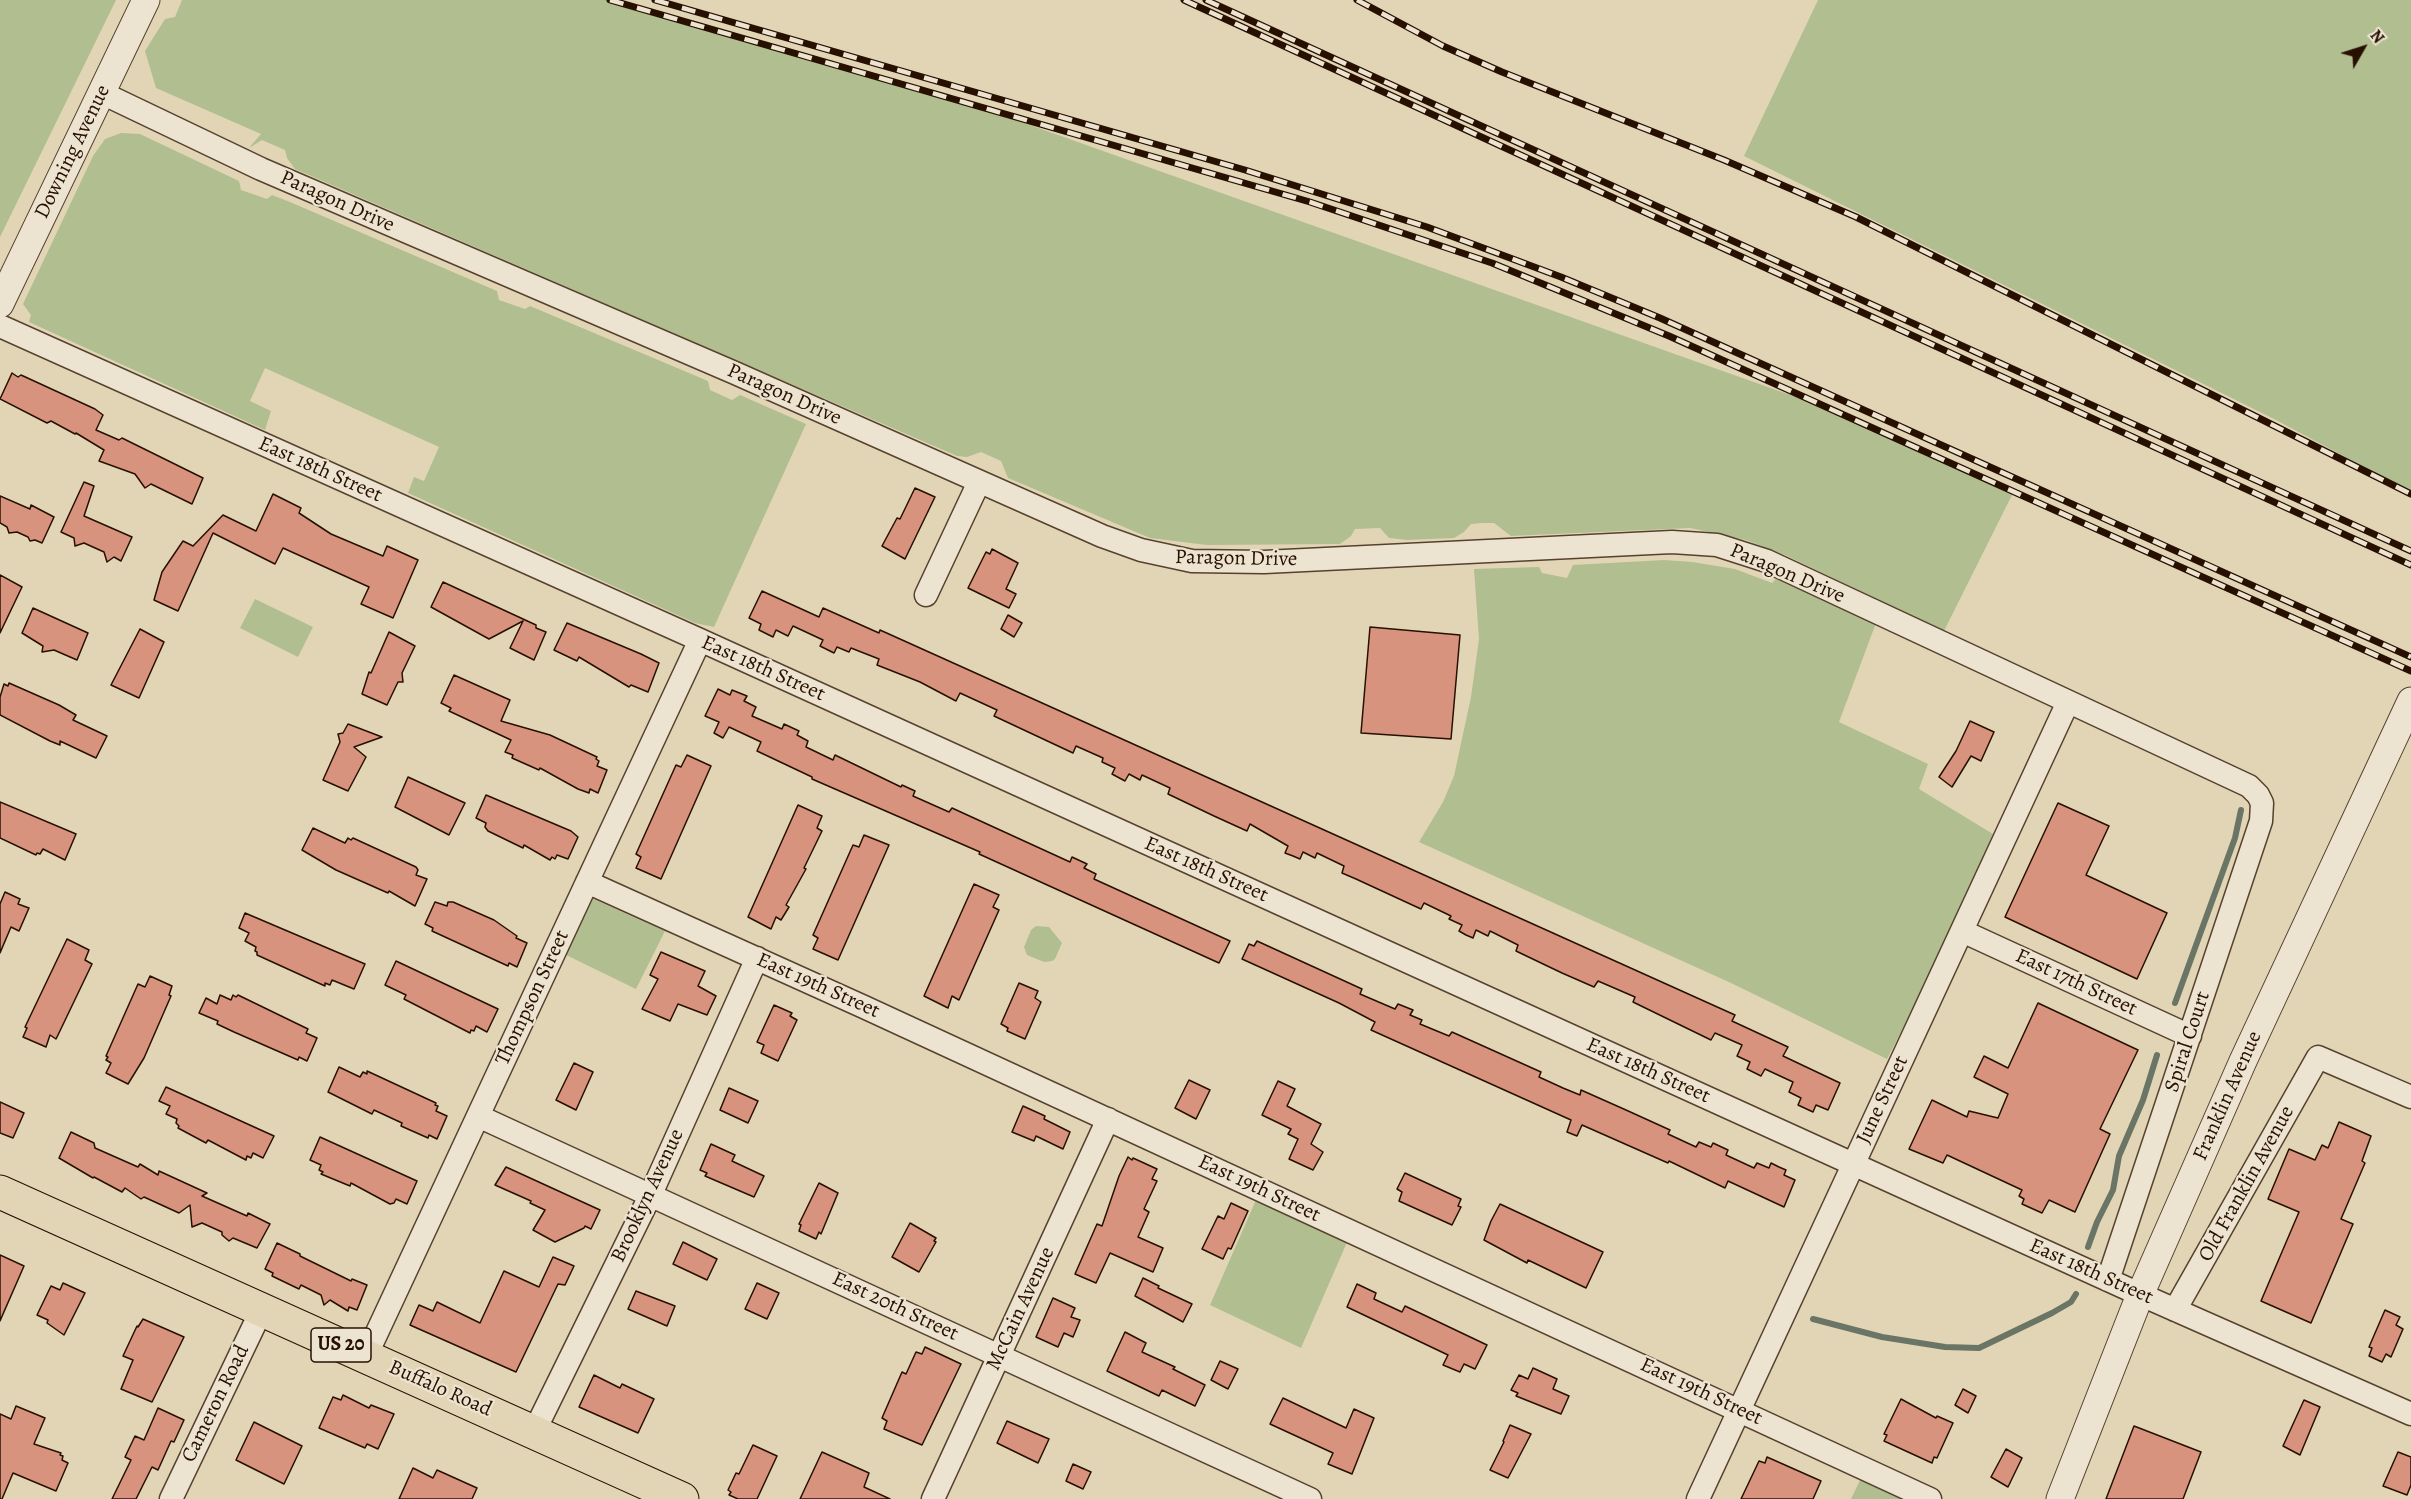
<!DOCTYPE html>
<style>
body{margin:0}
#map{position:relative;width:2411px;height:1499px;overflow:hidden;background:#e2d5b6;font-family:Alegreya,serif}
canvas{display:block}
.north{position:absolute;left:2333px;top:18px;width:60px;height:60px;-webkit-text-stroke:4px #ece4d0;paint-order:stroke;rotate:51deg;font-size:16px;font-weight:700;line-height:24px;text-align:center;color:#271000}
.north::after{content:'';display:block;margin:auto;width:21px;height:27px;background:#271000;clip-path:polygon(50% 0,100% 100%,50% 72%,0 100%)}
</style>
<div id="map">
<canvas width="2411" height="1499"></canvas>
<div class="north">N</div>
</div>
<script>
const context = document.querySelector('canvas').getContext('2d');
context.lineJoin = 'round';
function paint(path, color) { context.fillStyle = color; context.fill(path, 'evenodd'); }
const toPath = rows => new Path2D(rows.map(r => 'M' + r).join(''));
function strokePath(path, color, width, dash) { context.strokeStyle = color; context.lineWidth = width; context.lineCap = dash ? 'butt' : 'round'; context.setLineDash(dash || []); context.stroke(path); }
function label(font, color, halo, rows, align = 'center') {
  context.font = font + ' Alegreya,serif'; context.lineWidth = 4.5; context.setLineDash([]); context.textBaseline = 'middle'; context.strokeStyle = halo; context.fillStyle = color; for (const [text, x, y, turn = 0] of rows) {
    context.save(); context.translate(x, y); context.rotate((+turn || 0) * Math.PI / 180); context.textAlign = isNaN(turn) ? turn : align; if (halo) context.strokeText(text, 0, 0); context.fillText(text, 0, 0); context.restore();
  }
}
paint(toPath([
 [0,0,116,0,0,237],
 [182,0,609,0,982,108,1841,413,2014,491,1944,631,1785,555,1746,540,1690,528,1511,536,1494,523,1483,523,1471,524,1464,532,1454,538,1407,540,1389,538,1380,528,1355,529,1351,536,1340,544,1207,545,1150,538,1008,478,1001,461,981,452,967,457,957,456,295,169,287,158,285,150,262,140,249,148,261,134,156,88,145,51,165,19,175,17],
 [1818,0,2411,0,2411,492,2276,420,1744,156],
 [121,133,140,134,239,181,241,190,267,199,272,195,290,202,497,291,499,300,525,309,530,306,708,381,710,390,732,400,740,395,806,424,714,627,695,623,408,493,414,477,424,481,439,447,265,368,250,401,271,411,265,430,29,322,31,315,23,304,93,156,105,139],
 [1664,560,1692,562,1735,569,1772,583,1776,579,1876,623,1839,722,1928,764,1919,789,1993,834,1933,970,1887,1059,1731,983,1419,842,1443,802,1454,776,1471,697,1479,639,1474,569,1539,567,1542,573,1567,578,1573,565],
 [255,599,313,627,298,657,240,628],
 [593,899,665,931,636,989,564,954,590,901],
 [1036,926,1049,927,1062,943,1055,959,1052,961,1044,962,1027,955,1024,947,1031,930],
 [1256,1200,1348,1240,1301,1348,1210,1305],
 [1861,1478,1906,1499,1851,1499]
]), '#b1be90');
strokePath(toPath([
 [2175,1003,2235,838,2241,810],
 [2088,1247,2097,1222,2113,1190,2119,1156,2143,1100,2157,1055],
 [1813,1319,1882,1337,1945,1347,1979,1348,2052,1313,2071,1302,2076,1294]
]), '#6a7565', 6);
const building = toPath([
 [12,373,18,377,21,375,95,409,103,415,96,430,119,440,122,438,203,478,192,504,151,484,145,488,135,474,99,461,104,450,76,433,75,434,51,421,47,423,0,399,12,373],
 [84,482,94,486,84,516,132,537,121,561,114,557,107,562,104,552,84,543,75,546,74,538,61,532,84,482],
 [915,488,935,497,905,559,882,546,897,518,900,519,915,488],
 [273,494,301,508,299,513,331,534,383,556,387,546,418,560,393,618,361,604,369,587,283,548,275,564,213,533,178,611,154,600,162,572,183,541,193,546,223,515,256,531,273,494],
 [0,496,30,509,31,505,54,517,42,543,35,540,30,541,28,537,17,532,9,533,7,527,0,523,0,496],
 [992,549,1018,563,1006,589,1016,594,1009,608,968,588,986,552,990,554,992,549],
 [0,575,22,587,0,633,0,575],
 [443,582,536,625,536,628,546,632,534,660,510,648,523,621,489,639,431,607,443,582],
 [762,591,819,617,823,608,879,633,880,630,1735,1015,1732,1021,1788,1047,1783,1056,1840,1083,1828,1110,1816,1105,1813,1112,1798,1105,1801,1098,1789,1092,1793,1082,1765,1069,1761,1076,1747,1069,1750,1062,1737,1056,1742,1045,1715,1033,1711,1040,1633,1002,1635,997,1598,981,1594,987,1562,973,1516,951,1518,945,1490,931,1488,936,1476,930,1473,938,1466,935,1459,931,1462,925,1449,919,1451,916,1424,903,1421,909,1356,879,1342,873,1344,866,1317,853,1315,858,1303,852,1300,859,1293,856,1285,853,1288,846,1250,824,1247,831,1214,816,1168,794,1170,788,1142,775,1140,780,1129,774,1125,781,1112,774,1115,768,1102,762,1103,758,1076,746,1073,753,994,716,997,710,960,693,956,701,920,682,877,665,879,659,851,648,849,652,837,647,834,653,820,646,823,640,793,626,788,636,776,630,773,637,759,630,761,624,749,618,762,591],
 [33,608,88,633,77,660,54,650,42,652,43,646,22,633,33,608],
 [1008,615,1022,623,1014,637,1001,629,1008,615],
 [567,623,641,654,659,663,648,692,631,685,629,687,579,657,577,661,554,650,567,623],
 [1370,627,1460,635,1451,739,1361,733,1370,627],
 [140,629,164,642,139,698,111,685,140,629],
 [389,632,415,646,402,673,403,682,398,682,387,705,362,694,369,672,371,673,389,632],
 [454,675,510,700,501,721,550,735,597,757,596,759,599,761,597,766,607,770,598,793,590,789,589,793,578,789,540,768,539,770,512,758,513,755,505,752,511,740,449,711,451,708,441,703,454,675],
 [9,683,59,705,76,715,73,720,107,736,96,758,60,741,60,745,50,741,0,715,0,697,4,684,8,686,9,683],
 [718,689,730,695,732,690,747,696,744,701,756,707,752,716,782,729,784,724,799,731,797,735,808,741,806,747,833,760,835,755,901,787,902,785,915,791,913,796,949,812,952,808,1070,862,1072,857,1087,864,1084,868,1096,874,1094,879,1230,941,1219,963,979,854,980,852,812,779,812,777,757,751,761,742,729,727,723,738,714,733,719,722,705,716,718,689],
 [1970,721,1994,732,1981,761,1971,756,1952,787,1939,777,1956,751,1970,721],
 [348,724,382,737,354,747,366,757,348,791,323,780,340,742,338,734,343,733,348,724],
 [687,755,711,766,661,879,636,868,641,857,636,854,676,765,681,767,687,755],
 [408,777,465,803,449,835,395,807,408,777],
 [486,795,571,831,578,837,568,859,557,855,555,859,552,857,550,860,524,845,523,848,488,831,485,827,486,823,476,818,486,795],
 [0,802,76,834,65,860,43,849,40,854,37,853,36,855,0,838,0,802],
 [2058,803,2109,826,2086,875,2167,913,2137,979,2005,917,2058,803],
 [798,805,822,816,817,828,822,831,804,868,806,869,786,905,789,907,781,920,776,917,771,929,748,917,798,805],
 [313,828,345,843,348,838,351,840,353,838,416,867,418,870,416,875,427,879,415,906,389,891,388,893,336,870,302,850,313,828],
 [864,835,889,845,838,960,813,949,818,938,813,935,853,845,859,847,864,835],
 [974,884,999,895,993,907,999,910,959,1000,952,996,948,1008,924,996,974,884],
 [5,892,20,899,18,904,29,908,19,931,11,927,0,953,0,904,5,892],
 [435,902,447,906,448,902,453,902,494,920,517,936,516,938,527,943,517,967,509,963,508,966,432,931,433,928,425,924,435,902],
 [245,913,365,964,354,989,332,980,330,985,325,983,325,986,257,955,257,952,255,951,256,947,245,941,249,933,239,928,245,913],
 [67,939,89,950,85,960,92,964,58,1035,56,1039,50,1035,46,1047,23,1037,27,1028,25,1027,67,939],
 [1257,941,1362,989,1360,994,1395,1009,1398,1004,1413,1010,1410,1015,1422,1020,1420,1024,1449,1036,1452,1032,1541,1072,1539,1077,1563,1088,1580,1095,1581,1090,1626,1110,1670,1130,1668,1134,1696,1147,1699,1142,1711,1147,1713,1143,1728,1150,1726,1155,1754,1168,1757,1163,1769,1168,1771,1163,1779,1167,1786,1170,1784,1175,1795,1180,1784,1207,1728,1181,1725,1188,1669,1161,1668,1163,1582,1125,1577,1136,1567,1132,1571,1120,1371,1030,1375,1022,1339,1003,1242,959,1249,944,1254,946,1257,941],
 [661,952,705,971,698,986,716,996,707,1015,678,1004,670,1021,642,1009,658,979,650,975,661,952],
 [396,961,498,1009,487,1032,476,1026,474,1031,471,1030,470,1033,404,999,406,995,385,985,396,961],
 [150,976,172,986,169,995,171,996,144,1058,128,1084,106,1073,111,1063,106,1060,108,1057,106,1056,138,984,145,987,150,976],
 [1019,983,1038,991,1035,998,1041,1002,1025,1039,1007,1031,1008,1028,1001,1024,1019,983],
 [220,995,231,1000,233,995,236,997,238,995,308,1029,306,1033,317,1038,307,1061,299,1057,298,1060,234,1032,217,1024,218,1021,199,1013,206,998,217,1004,220,995],
 [2038,1003,2138,1050,2100,1129,2110,1134,2075,1212,2049,1200,2042,1213,2022,1204,2024,1199,2019,1196,2022,1190,1947,1155,1943,1163,1909,1149,1932,1100,1967,1117,1969,1111,1998,1118,2008,1094,1974,1077,1984,1056,2008,1068,2038,1003],
 [774,1005,792,1013,790,1016,797,1020,778,1061,761,1053,764,1045,757,1042,774,1005],
 [574,1063,593,1072,576,1110,556,1100,574,1063],
 [339,1067,360,1077,363,1072,367,1074,367,1071,436,1103,435,1105,438,1106,436,1111,447,1116,437,1139,429,1135,428,1138,401,1126,402,1123,374,1110,372,1114,328,1092,339,1067],
 [1189,1080,1210,1090,1196,1119,1175,1108,1189,1080],
 [1278,1081,1295,1089,1287,1106,1321,1124,1311,1144,1323,1152,1313,1170,1289,1159,1298,1139,1288,1134,1291,1129,1262,1115,1278,1081],
 [166,1087,274,1136,263,1158,253,1153,251,1158,247,1156,246,1160,208,1140,206,1143,178,1128,179,1126,176,1123,177,1119,166,1114,170,1106,159,1101,166,1087],
 [729,1088,758,1101,748,1123,720,1110,729,1088],
 [0,1102,24,1113,13,1138,0,1133,0,1102],
 [1023,1106,1045,1116,1044,1119,1070,1132,1063,1149,1036,1136,1034,1141,1012,1132,1023,1106],
 [2339,1122,2371,1136,2362,1161,2365,1163,2341,1219,2353,1224,2311,1323,2261,1301,2299,1212,2268,1199,2289,1149,2315,1160,2322,1145,2328,1148,2339,1122],
 [71,1132,94,1143,95,1148,138,1167,140,1164,158,1175,159,1171,207,1193,202,1196,247,1216,248,1213,270,1224,257,1248,233,1238,229,1241,222,1235,222,1232,202,1223,192,1227,190,1205,179,1213,144,1197,141,1199,125,1188,122,1192,94,1177,93,1178,59,1158,71,1132],
 [320,1137,417,1181,407,1204,396,1199,394,1203,390,1204,351,1183,350,1186,321,1174,323,1172,319,1170,321,1165,310,1160,320,1137],
 [711,1144,735,1155,732,1161,764,1176,754,1197,705,1176,707,1173,700,1170,711,1144],
 [1128,1157,1132,1160,1133,1158,1157,1169,1152,1179,1157,1181,1144,1209,1149,1212,1138,1237,1163,1248,1153,1272,1110,1253,1096,1283,1075,1274,1097,1224,1102,1226,1119,1176,1128,1157],
 [506,1167,600,1210,591,1229,585,1226,584,1228,555,1242,533,1230,545,1210,530,1203,531,1201,495,1185,506,1167],
 [1405,1173,1461,1199,1458,1206,1461,1207,1452,1225,1399,1201,1402,1192,1397,1189,1405,1173],
 [819,1183,838,1193,821,1234,819,1232,816,1239,799,1231,801,1225,799,1224,819,1183],
 [1231,1203,1248,1211,1231,1249,1228,1248,1223,1259,1202,1249,1218,1216,1224,1219,1231,1203],
 [1500,1204,1603,1252,1586,1288,1528,1260,1527,1263,1484,1240,1491,1221,1500,1204],
 [910,1223,936,1238,934,1241,936,1242,919,1272,892,1257,910,1223],
 [683,1242,717,1259,707,1280,673,1264,683,1242],
 [277,1243,300,1254,300,1256,351,1281,352,1279,367,1285,357,1310,349,1307,348,1311,330,1300,324,1305,321,1295,301,1285,299,1289,272,1276,273,1273,265,1269,277,1243],
 [0,1255,24,1266,0,1321,0,1255],
 [553,1257,574,1266,565,1285,558,1284,516,1372,410,1325,419,1305,433,1311,437,1302,480,1323,504,1271,539,1287,553,1257],
 [1143,1278,1159,1286,1158,1288,1192,1304,1183,1322,1135,1296,1143,1278],
 [63,1283,85,1293,64,1335,47,1323,48,1320,37,1315,51,1286,60,1290,63,1283],
 [757,1283,779,1293,767,1319,745,1309,757,1283],
 [1357,1284,1376,1293,1374,1299,1402,1312,1405,1306,1487,1345,1475,1369,1464,1364,1460,1372,1443,1365,1448,1355,1347,1307,1357,1284],
 [636,1291,675,1306,667,1326,628,1309,636,1291],
 [1053,1298,1075,1308,1071,1317,1080,1320,1073,1337,1064,1333,1058,1347,1036,1337,1053,1298],
 [2385,1310,2400,1317,2396,1325,2403,1329,2391,1357,2386,1354,2382,1362,2369,1356,2372,1348,2369,1347,2385,1310],
 [143,1319,184,1337,152,1402,121,1389,133,1360,123,1356,137,1326,138,1327,143,1319],
 [1125,1332,1146,1343,1142,1352,1175,1367,1173,1369,1205,1385,1195,1406,1162,1390,1159,1396,1107,1371,1125,1332],
 [925,1347,961,1364,922,1445,884,1429,887,1421,882,1418,902,1372,906,1374,916,1352,922,1354,925,1347],
 [1220,1361,1238,1369,1228,1389,1211,1380,1220,1361],
 [1533,1368,1557,1379,1553,1389,1569,1396,1561,1414,1516,1396,1518,1393,1511,1390,1519,1375,1528,1379,1533,1368],
 [594,1375,620,1388,622,1384,654,1399,638,1433,579,1407,594,1375],
 [1963,1389,1976,1396,1968,1413,1955,1405,1963,1389],
 [343,1395,369,1408,371,1405,394,1414,378,1449,367,1444,365,1448,319,1428,333,1397,341,1400,343,1395],
 [1283,1398,1346,1428,1354,1409,1374,1418,1352,1474,1328,1464,1333,1453,1270,1424,1283,1398],
 [1901,1399,1936,1418,1937,1416,1953,1423,1937,1458,1934,1457,1932,1463,1884,1441,1887,1435,1884,1434,1901,1399],
 [2304,1400,2320,1407,2300,1455,2283,1446,2304,1400],
 [16,1406,45,1418,34,1444,61,1453,60,1455,63,1456,62,1460,68,1463,56,1491,13,1473,2,1499,0,1499,0,1414,11,1419,16,1406],
 [158,1408,184,1420,174,1442,171,1441,158,1470,152,1467,136,1499,112,1499,131,1460,125,1457,135,1436,144,1440,158,1408],
 [1007,1421,1049,1439,1038,1463,997,1443,1007,1421],
 [254,1422,302,1446,284,1484,236,1460,254,1422],
 [1510,1425,1531,1434,1508,1478,1490,1470,1504,1442,1503,1441,1510,1425],
 [2134,1426,2201,1452,2183,1499,2106,1499,2134,1426],
 [753,1445,777,1456,757,1499,738,1499,729,1495,731,1492,728,1490,736,1473,739,1474,753,1445],
 [2006,1449,2022,1458,2008,1487,1991,1477,2006,1449],
 [822,1452,869,1473,864,1487,890,1499,800,1499,822,1452],
 [2398,1452,2411,1457,2411,1485,2407,1495,2383,1486,2398,1452],
 [1767,1457,1821,1481,1813,1499,1741,1499,1759,1461,1765,1463,1767,1457],
 [1073,1464,1091,1472,1083,1489,1066,1481,1073,1464],
 [413,1468,433,1478,437,1470,477,1488,472,1499,399,1499,413,1468]
]);
paint(building, '#d8937e');
strokePath(building, '#271000', 1.5);
const minor = toPath([
 [102,93,261,169,735,373,1102,536,1141,550,1192,561,1264,562,1672,542,1717,545,1767,561,2249,786,2258,795,2262,803,2261,821,2108,1280],
 [0,326,700,640,2128,1289,2411,1414],
 [926,595,979,482],
 [587,882,864,1007,1930,1499],
 [1962,931,2190,1036],
 [478,1116,1310,1499],
 [2175,1310,2318,1057,2411,1097],
 [366,1356,700,640],
 [534,1432,651,1194,757,958],
 [171,1499,262,1309],
 [933,1499,1108,1119],
 [1698,1499,2068,702]
]);
const tertiary = toPath([
 [0,304,146,0],
 [2060,1499,2140,1295,2243,1061,2411,701]
]);
const primary = toPath([
 [0,1192,682,1499]
]);
strokePath(minor, '#56412e', 25);
strokePath(tertiary, '#56412e', 29);
strokePath(primary, '#271000', 35);
strokePath(minor, '#ece4d0', 22);
strokePath(tertiary, '#ece4d0', 27);
strokePath(primary, '#e2d5b6', 33);
const rail = toPath([
 [610,0,1310,202,1492,263,1669,336,2411,671],
 [655,0,1245,170,1427,227,1561,277,1660,318,2411,657],
 [1184,0,2411,565],
 [1206,0,2411,551],
 [1357,0,1443,46,1502,72,1724,160,1856,217,2411,494]
]);
strokePath(rail, '#271000', 7);
strokePath(rail, '#ece4d0', 4.5, [14]);
for (const [x, y, w] of [
 [341,1345,60]
]) { const box = new Path2D(); box.roundRect(x - w / 2, y - 17, w, 34, 4.5); context.fillStyle = '#ece4d0'; context.fill(box); strokePath(box, '#271000', 1.5); }
label('bold 20px', '#271000', null, [
 ["US 20",341,1345]
]);
label('21px', '#271000', '#ece4d0', [
 ["Downing Avenue",73,152,-64],
 ["Paragon Drive",337,202,24],
 ["Paragon Drive",784,395,24],
 ["East 18th Street",320,470,24],
 ["Paragon Drive",1236,559,1],
 ["Paragon Drive",1787,574,23],
 ["East 18th Street",763,669,24],
 ["East 18th Street",1206,870,24],
 ["East 17th Street",2076,983,25],
 ["East 19th Street",818,986,24],
 ["Thompson Street",533,998,-65],
 ["Spiral Court",2188,1042,-72],
 ["East 18th Street",1648,1071,24],
 ["Franklin Avenue",2228,1096,-66],
 ["June Street",1883,1100,-65],
 ["Old Franklin Avenue",2247,1184,-61],
 ["East 19th Street",1259,1189,25],
 ["Brooklyn Avenue",648,1196,-65],
 ["East 18th Street",2091,1272,24],
 ["East 20th Street",895,1307,25],
 ["McCain Avenue",1021,1309,-65],
 ["Buffalo Road",440,1389,24],
 ["East 19th Street",1701,1392,25],
 ["Cameron Road",216,1404,-64]
]);
</script>
